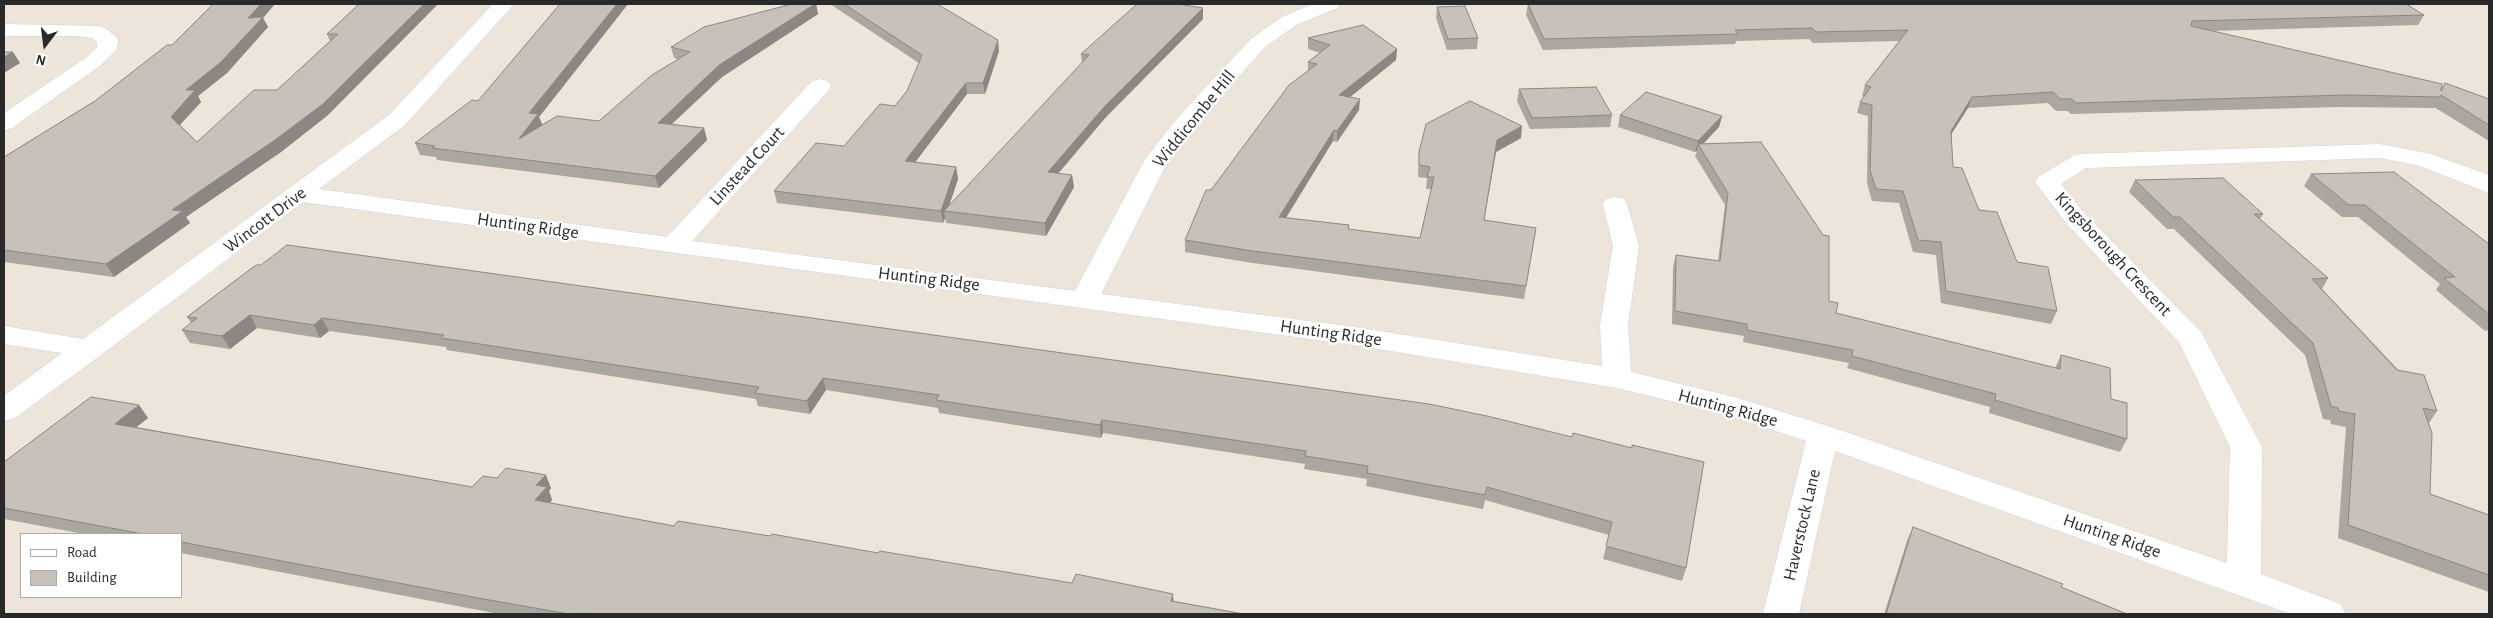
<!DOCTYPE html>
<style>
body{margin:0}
#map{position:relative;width:2493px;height:618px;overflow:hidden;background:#ede4da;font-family:"Alegreya Sans",sans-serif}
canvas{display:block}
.frame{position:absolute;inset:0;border:5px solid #292929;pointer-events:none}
.legend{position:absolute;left:20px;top:533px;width:162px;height:65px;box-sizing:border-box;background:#fff;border:1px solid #a9a9a9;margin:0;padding:6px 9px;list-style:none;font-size:15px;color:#292929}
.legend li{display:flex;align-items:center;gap:10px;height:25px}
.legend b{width:25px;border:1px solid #a9a9a9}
.north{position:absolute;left:20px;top:20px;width:50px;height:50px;-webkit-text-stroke:4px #fff;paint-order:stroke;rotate:195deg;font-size:14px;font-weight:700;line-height:20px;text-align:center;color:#292929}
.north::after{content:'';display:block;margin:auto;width:18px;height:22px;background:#292929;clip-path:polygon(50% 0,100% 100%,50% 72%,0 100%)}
</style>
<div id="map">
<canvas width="2493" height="618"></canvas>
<div class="frame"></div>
<ul class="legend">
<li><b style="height:6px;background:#fff"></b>Road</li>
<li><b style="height:14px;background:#c8c1ba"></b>Building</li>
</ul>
<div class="north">N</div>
</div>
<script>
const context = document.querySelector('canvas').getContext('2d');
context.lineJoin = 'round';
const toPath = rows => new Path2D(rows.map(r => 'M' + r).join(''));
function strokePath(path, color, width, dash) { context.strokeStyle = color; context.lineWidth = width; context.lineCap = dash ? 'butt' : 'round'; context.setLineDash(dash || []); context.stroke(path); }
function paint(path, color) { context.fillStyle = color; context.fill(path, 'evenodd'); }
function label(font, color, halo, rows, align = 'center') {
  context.font = font + ' "Alegreya Sans",sans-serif'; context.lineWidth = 5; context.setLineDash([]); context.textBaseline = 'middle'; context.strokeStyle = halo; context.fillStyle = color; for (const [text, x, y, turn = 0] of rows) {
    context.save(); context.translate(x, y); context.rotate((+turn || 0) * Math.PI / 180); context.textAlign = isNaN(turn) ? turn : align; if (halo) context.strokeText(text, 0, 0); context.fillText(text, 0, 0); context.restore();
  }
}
const street = toPath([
 [493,4,514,4,405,125,319,189,667,237,812,81,820,79,828,81,831,86,828,91,692,241,1075,291,1145,159,1180,115,1251,39,1282,17,1313,4,1340,4,1337,8,1296,25,1265,47,1196,125,1168,161,1101,294,1354,327,1602,366,1600,325,1613,246,1603,204,1606,199,1615,197,1624,199,1627,204,1639,246,1628,325,1631,372,1734,397,1834,428,2227,563,2230,447,2179,342,2066,223,2035,182,2038,177,2073,156,2081,154,2380,144,2431,154,2489,175,2489,193,2417,165,2380,158,2086,168,2061,184,2084,213,2201,332,2262,447,2261,574,2340,604,2346,614,2291,614,1835,451,1799,614,1763,614,1806,441,1728,415,1617,388,1354,345,303,202,101,355,15,418,4,421,4,396,62,353,4,344,4,326,83,339,389,115,493,4],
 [4,24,98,26,105,28,115,36,118,40,117,49,101,65,12,128,4,130,4,113,87,57,97,47,97,42,92,38,78,36,4,36,4,24]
]);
strokePath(street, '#cfd4e3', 1);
paint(street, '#fff');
paint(toPath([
 [213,4,274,4,274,5,263,18,268,27,227,73,198,96,201,102,180,125,197,142,277,90,330,41,327,34,359,4,438,4,328,115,281,152,186,217,190,223,114,277,4,262,4,157,95,101,172,45],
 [560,4,628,4,539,117,542,125,599,121,678,59,674,58,671,47,792,4,816,4,818,14,722,77,672,124,704,128,707,140,659,188,437,160,436,157,420,155,415,143,478,101],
 [830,4,937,4,999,51,985,94,967,94,915,162,956,167,958,179,949,206,1082,63,1081,54,1203,8,1203,19,1106,117,1058,174,1072,175,1074,187,1046,236,946,223,945,218,943,223,777,203,774,191,844,146,895,106,907,91,919,63],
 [1528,4,2424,15,2418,25,2210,31,2441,89,2445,83,2489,99,2489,141,2434,107,2434,108,2340,107,2071,114,2068,111,2056,111,2048,103,1968,108,1951,135,1953,167,1979,210,2017,262,2057,311,2051,324,1941,303,1936,255,1913,252,1899,203,1872,201,1867,183,1868,116,1857,113,1860,102,1864,97,1862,96,1865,85,1899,41,1813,43,1809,39,1736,41,1735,44,1543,50,1526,15],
 [1437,7,1478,38,1477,49,1447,50,1436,18],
 [1308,38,1397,49,1396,60,1350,97,1359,110,1337,142,1333,141,1286,218,1349,225,1349,230,1420,238,1431,189,1426,189,1427,178,1418,177,1419,152,1521,138,1496,152,1484,220,1536,228,1524,299,1253,263,1185,252,1185,240,1211,190,1308,71,1308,62,1320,53,1308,49],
 [1519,89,1612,115,1610,127,1530,129,1517,101],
 [1620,115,1722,116,1719,127,1703,144,1829,301,1836,313,2055,368,2061,355,2111,399,2127,439,2120,452,1989,413,1990,407,1847,368,1849,363,1743,342,1744,336,1672,324,1673,267,1676,255,1718,261,1725,205,1695,156,1697,151,1695,152,1618,127],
 [2311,174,2489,244,2489,330,2485,331,2436,290,2440,284,2358,217,2342,217,2304,186],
 [2135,180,2263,214,2260,219,2328,278,2322,289,2437,411,2429,423,2430,494,2489,515,2489,592,2338,538,2346,427,2331,424,2330,420,2323,419,2305,355,2174,229,2167,229,2129,192],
 [256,265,1429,404,1686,568,1682,581,1603,559,1609,535,1485,500,1483,509,1366,486,1367,479,1304,469,1305,464,1103,433,1101,438,1029,427,939,413,938,408,826,390,810,414,758,406,756,399,447,350,446,347,329,331,320,338,257,328,230,349,190,343,182,330,191,323,187,317],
 [139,405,148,418,136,427,472,487,551,488,549,491,552,500,550,503,674,526,770,536,1174,601,1244,614,499,614,181,553,181,534,84,534,4,519,4,462],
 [1913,527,2061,587,2127,614,1884,614,1907,541]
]), '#aca6a0');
paint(toPath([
 [261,4,274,4,274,5,263,18,268,27,227,73,198,96,201,102,177,128,171,117,186,90,248,18],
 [424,4,438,4,328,115,281,152,186,217,190,223,114,277,106,264],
 [617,4,628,4,539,117,543,126,519,139,529,113],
 [815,4,816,4,818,14,722,77,661,134,658,123,719,65],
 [1203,8,1203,19,1106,117,1049,184,1048,172,1105,106],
 [998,40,999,51,985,94,983,83],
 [1397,49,1396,60,1339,106,1339,95],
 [13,52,20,63,4,73,4,57],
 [966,83,967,94,907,173,905,161],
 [1972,97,1968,108,1946,142,1951,131],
 [1360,99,1359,110,1337,142,1337,131],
 [1722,116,1719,127,1700,147,1698,144,1697,151,1695,152,1698,141],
 [1522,126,1521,138,1496,152,1482,232,1497,140],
 [704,128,707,140,659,188,655,176],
 [1334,130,1333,141,1279,229,1279,217],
 [956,167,958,179,947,212,944,211,945,218,943,223,941,211],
 [1072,175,1074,187,1046,236,1045,223],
 [250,315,257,328,230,349,222,336],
 [322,318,329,331,320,338,314,325],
 [823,378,826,390,810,414,807,401],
 [139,405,148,418,124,437,115,424],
 [1102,420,1103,433,1101,438,1100,425],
 [546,475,551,488,549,491,552,500,541,513,535,500,536,485],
 [1173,594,1174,607,1171,601]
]), '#8c8782');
const building = toPath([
 [213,4,261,4,248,18,263,17,221,62,186,90,195,90,171,117,197,142,254,90,277,90,338,34,327,34,359,4,424,4,323,104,275,140,172,210,183,211,106,264,4,250,4,157,95,101,167,45,172,45,213,4],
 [560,4,617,4,529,113,538,114,519,139,557,116,599,121,652,75,690,52,671,47,704,27,792,4,815,4,719,65,658,123,704,128,655,176,432,148,435,146,415,143,472,100,478,101,560,4],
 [844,4,937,4,998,40,983,83,966,83,905,161,956,167,941,211,774,191,816,143,844,146,880,104,895,106,907,91,922,55,844,4],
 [1137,4,1178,4,1203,8,1105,106,1048,172,1072,175,1045,223,944,211,1089,55,1081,54,1137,4],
 [1528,4,2406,4,2424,15,2192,21,2191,26,2442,84,2441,91,2445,83,2489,99,2489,125,2441,95,2440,97,2346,95,2076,103,2072,99,2060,99,2053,92,1972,97,1951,131,1953,167,1962,168,1979,210,1997,212,2017,262,2048,267,2057,311,1946,291,1941,242,1918,240,1903,191,1876,189,1870,171,1872,105,1860,102,1871,87,1865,85,1908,30,1816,32,1812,28,1735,30,1738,34,1544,39,1528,4],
 [1465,6,1478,38,1448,39,1437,7,1465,6],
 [1363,25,1397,49,1339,95,1360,99,1337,131,1334,130,1279,217,1349,225,1348,229,1420,238,1434,177,1427,177,1430,167,1419,165,1419,152,1426,124,1470,101,1522,126,1497,140,1484,220,1536,228,1526,286,1253,251,1185,240,1206,190,1211,190,1289,85,1317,64,1308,62,1330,45,1308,38,1363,25],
 [4,52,13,52,4,57,4,52],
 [1596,87,1612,115,1532,118,1519,89,1596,87],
 [1646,92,1722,116,1698,141,1620,115,1646,92],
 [1761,142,1823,235,1829,236,1829,301,1838,303,1836,313,2060,369,2061,355,2110,368,2111,399,2127,403,2127,439,1995,400,1996,394,1852,356,1853,350,1747,330,1747,324,1675,311,1676,255,1720,261,1728,193,1698,144,1761,142],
 [2394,172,2489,244,2489,314,2444,278,2455,277,2365,205,2349,205,2311,174,2394,172],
 [2223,178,2263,214,2254,214,2328,278,2312,279,2397,370,2424,375,2437,411,2423,408,2432,433,2430,494,2489,515,2489,575,2348,525,2355,414,2339,411,2338,408,2331,406,2313,343,2180,217,2173,217,2135,180,2223,178],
 [287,245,1429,404,1487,416,1572,437,1573,433,1632,448,1632,445,1704,462,1686,568,1606,546,1612,522,1487,487,1485,495,1367,473,1368,466,1305,456,1306,451,1102,420,1100,425,1027,414,936,400,939,395,823,378,807,401,755,393,759,387,441,338,444,335,322,318,314,325,250,315,222,336,182,330,197,318,187,317,256,265,261,265,287,245],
 [91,397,139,405,115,424,472,487,483,476,497,478,506,468,546,475,536,485,547,487,535,500,674,526,678,521,770,536,772,534,878,553,880,551,1072,583,1076,574,1173,594,1171,601,1244,614,590,614,583,613,581,614,569,614,478,598,181,542,181,534,143,534,4,508,4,462,91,397],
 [1913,527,2063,584,2061,587,2127,614,1886,614,1913,527]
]);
paint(building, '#c8c1ba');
strokePath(building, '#8c8782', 1);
label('18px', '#292929', '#fff', [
 ["Widdicombe Hill",1194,119,-51],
 ["Linstead Court",747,166,-47],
 ["Wincott Drive",265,220,-37],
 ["Hunting Ridge",528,226,8],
 ["Kingsborough Crescent",2113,254,47],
 ["Hunting Ridge",929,279,7],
 ["Hunting Ridge",1331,333,8],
 ["Hunting Ridge",1728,408,15],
 ["Haverstock Lane",1802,525,-77],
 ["Hunting Ridge",2112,536,19]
]);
</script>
